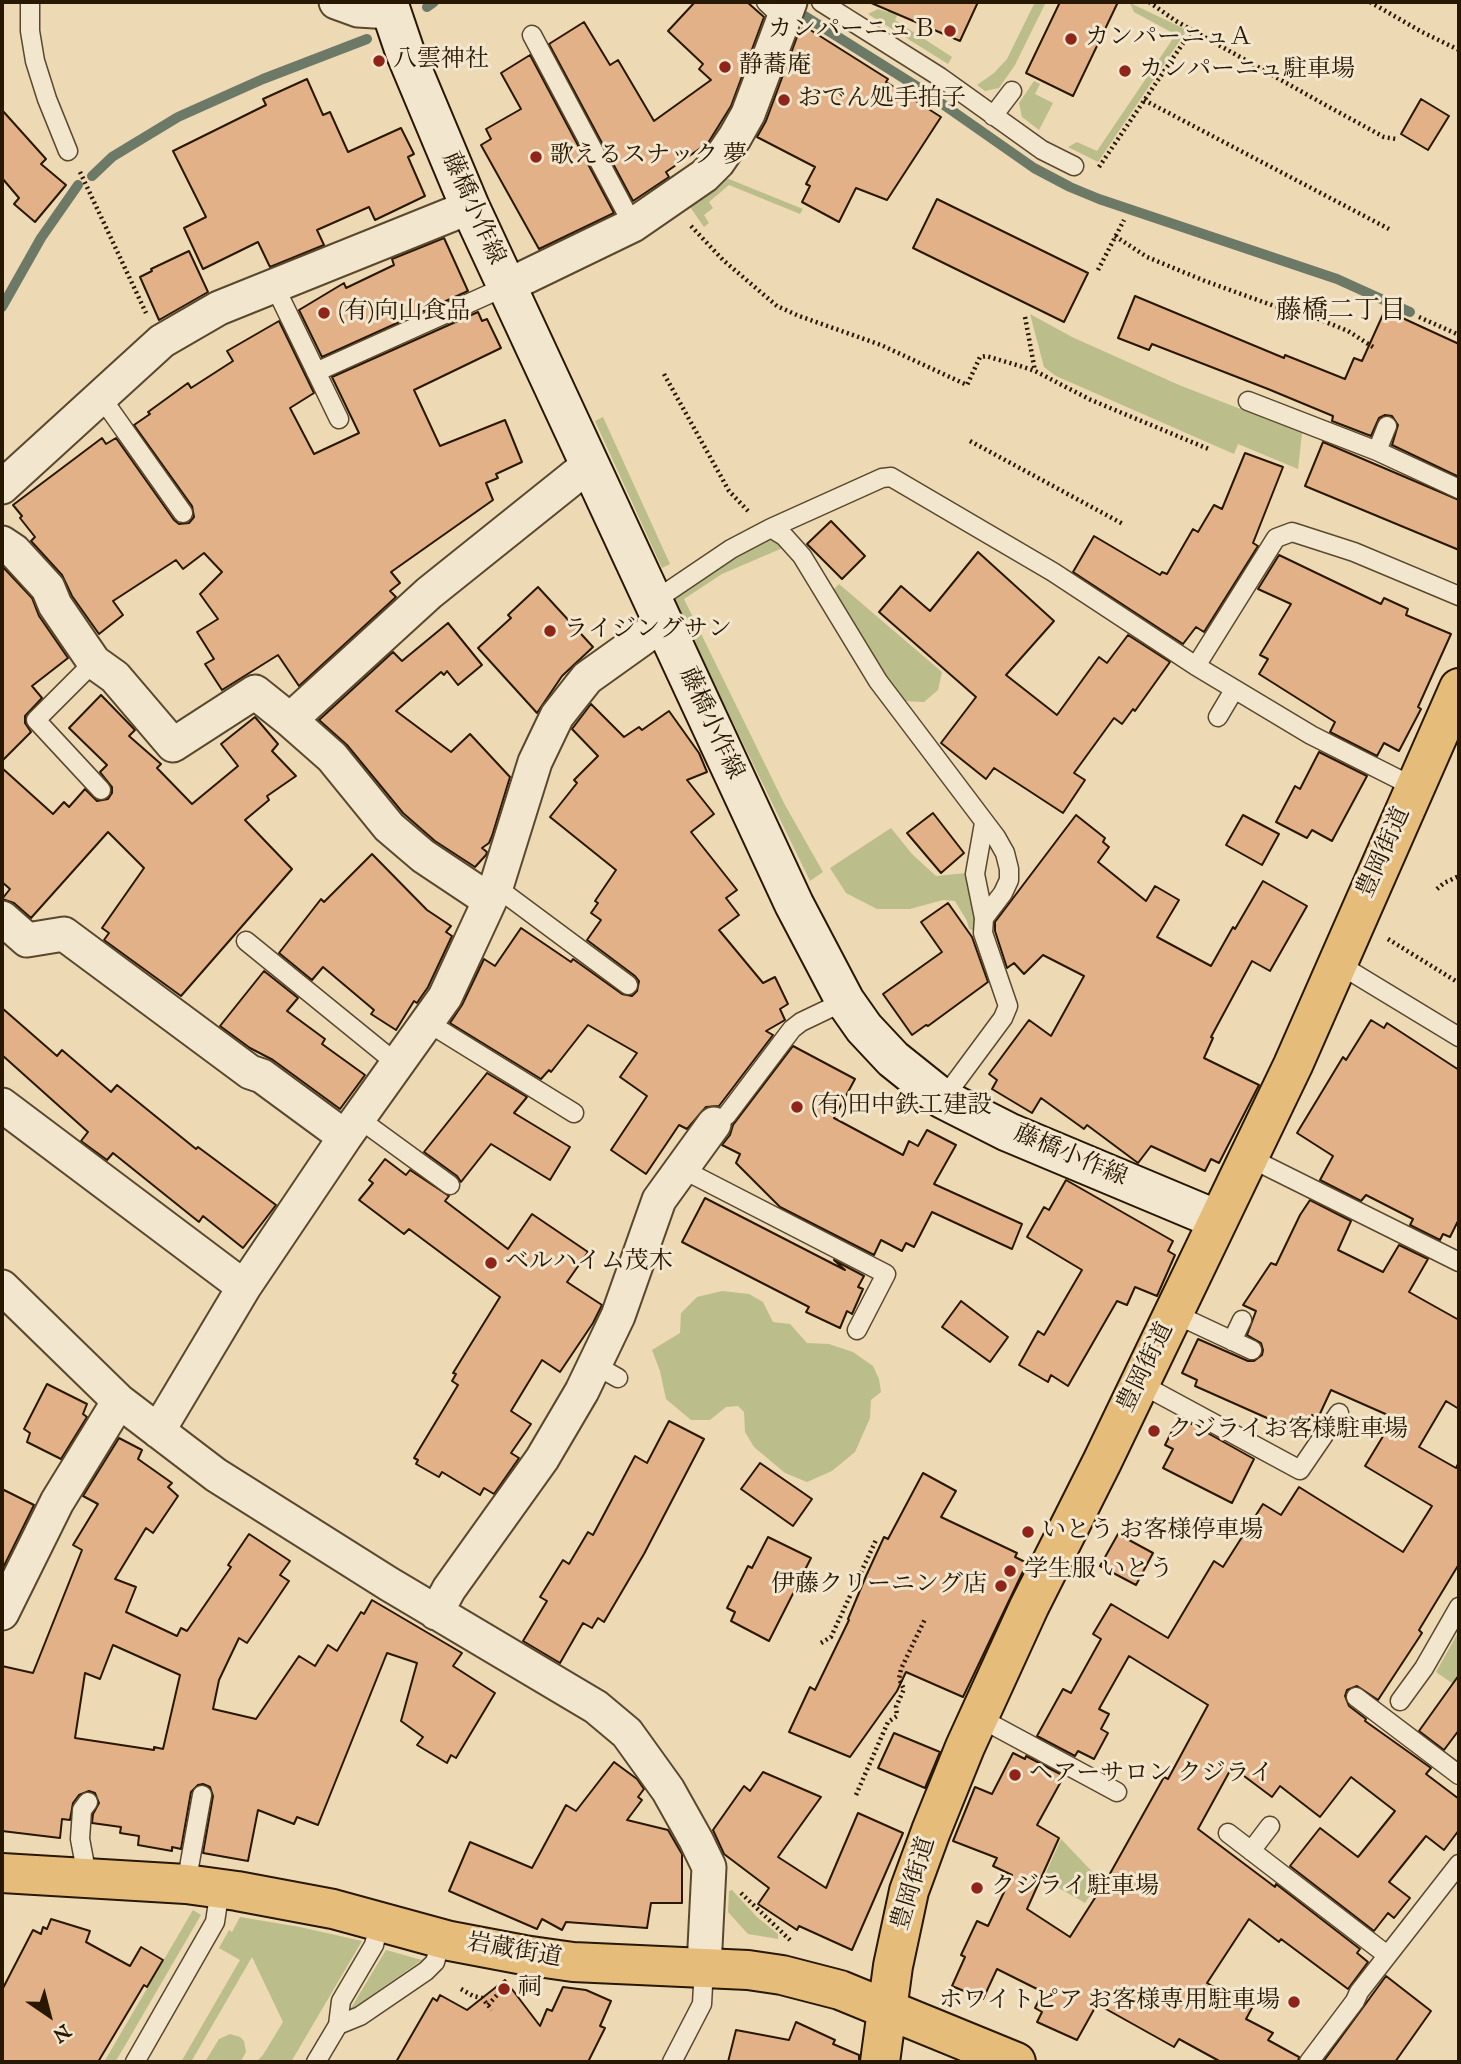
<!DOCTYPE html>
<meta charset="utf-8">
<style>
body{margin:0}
#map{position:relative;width:1461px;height:2064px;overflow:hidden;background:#edd9b3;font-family:"IM FELL English",serif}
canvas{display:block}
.frame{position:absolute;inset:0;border:4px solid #281701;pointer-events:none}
.north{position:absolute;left:14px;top:1980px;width:70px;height:70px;-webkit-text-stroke:5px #f3e6ce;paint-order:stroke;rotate:145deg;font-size:19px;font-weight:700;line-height:28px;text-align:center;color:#281701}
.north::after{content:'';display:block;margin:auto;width:24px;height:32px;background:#281701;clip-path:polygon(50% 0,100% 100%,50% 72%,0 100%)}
</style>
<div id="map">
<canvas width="1461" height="2064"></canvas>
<div class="frame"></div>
<div class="north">N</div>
</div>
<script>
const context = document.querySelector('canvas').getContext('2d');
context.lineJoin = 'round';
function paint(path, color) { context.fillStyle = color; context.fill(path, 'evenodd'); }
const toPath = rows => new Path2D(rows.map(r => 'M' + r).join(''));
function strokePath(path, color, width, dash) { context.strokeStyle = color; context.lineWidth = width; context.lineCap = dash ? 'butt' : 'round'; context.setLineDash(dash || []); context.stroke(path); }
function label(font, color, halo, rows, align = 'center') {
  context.font = font + ' "IM FELL English","Noto Serif JP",serif'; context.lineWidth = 6; context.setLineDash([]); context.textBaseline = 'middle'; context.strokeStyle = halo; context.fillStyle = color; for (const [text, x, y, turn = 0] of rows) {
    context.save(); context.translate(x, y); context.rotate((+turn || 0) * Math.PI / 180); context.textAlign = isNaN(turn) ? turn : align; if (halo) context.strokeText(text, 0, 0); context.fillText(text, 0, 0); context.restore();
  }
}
paint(toPath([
 [893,2,903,2,895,20,952,57,948,64,868,14,878,9,888,12],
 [1035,2,1046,2,1015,65,999,88,985,91,977,85,994,73,1007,59],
 [1130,3,1187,30,1098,162,1068,147,1077,142,1097,151,1174,37,1171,32,1134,12],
 [1034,81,1040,84,1035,94,1053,103,1039,130,1022,117,1019,103],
 [719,175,803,209,800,214,729,185,709,202,713,208,704,215,709,223,704,227,686,201],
 [1030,314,1072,337,1179,385,1302,433,1298,469,1238,444,1234,454,1056,376,1044,367],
 [603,417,670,564,662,568,595,421],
 [767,540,776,541,785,547,722,574,684,599,785,805,823,872,810,881,671,595,754,545],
 [839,584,942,672,938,690,924,702,902,701,884,677,833,590],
 [891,828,912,854,936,876,966,873,976,921,975,931,969,929,967,921,955,901,943,900,910,909,877,909,846,893,830,868],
 [722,1291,749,1294,763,1302,773,1322,790,1324,807,1343,829,1344,853,1352,873,1366,879,1379,881,1392,871,1400,870,1418,855,1452,832,1471,807,1482,785,1473,754,1447,745,1432,744,1412,738,1406,726,1407,710,1420,691,1420,666,1399,660,1371,652,1350,680,1333,681,1313,697,1297],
 [1459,1631,1459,1688,1436,1672],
 [1061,1839,1102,1882,1130,1906,1127,1911,1095,1888,1085,1903,1043,1879],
 [732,1890,757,1917,778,1934,778,1939,748,1934,728,1912,729,1891],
 [193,1910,201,1915,123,2049,115,2062,104,2062],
 [240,1917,300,1927,362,1941,291,2062,256,2062,263,2055,283,2022,252,1957,191,2062,181,2062,240,1960,219,1948,229,1930,232,1932],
 [386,1950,422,1960,352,2009,351,2008],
 [230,2034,240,2037,244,2041,246,2052,241,2061,205,2062,219,2039]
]), '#bbbe8a');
strokePath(toPath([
 [427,7,434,2],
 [803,15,921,89,1034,168,1070,187,1099,199,1337,279,1410,312],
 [92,176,112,157,178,117,263,79,367,39],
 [2,307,41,238,78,185]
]), '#6c7966', 10);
const building = toPath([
 [695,2,747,2,764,17,731,106,708,143,666,172,669,177,633,201,549,44,584,22,610,65,618,60,654,121,711,80,699,69,703,64,668,31,695,2],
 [869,2,978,2,960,41,869,2],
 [1060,2,1118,2,1073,96,1026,73,1060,2],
 [804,26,888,79,886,82,941,117,887,200,856,188,839,222,802,202,810,186,806,184,815,167,757,137,766,121,797,37,804,26],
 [530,55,614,213,539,249,481,145,491,139,486,129,521,109,501,73,530,55],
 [307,79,323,115,330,112,348,152,401,128,414,154,408,157,425,196,375,220,369,207,317,230,324,245,270,267,258,242,203,269,184,228,206,217,173,151,266,105,263,99,307,79],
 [1421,99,1449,116,1428,150,1401,134,1421,99],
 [2,110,46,159,41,164,66,185,35,222,14,204,19,198,2,178,2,110],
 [937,199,1088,273,1064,322,913,248,937,199],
 [444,238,468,291,322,357,299,310,344,283,346,288,394,265,392,259,444,238],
 [189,251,208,292,159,320,140,277,152,271,151,269,189,251],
 [1135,296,1284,358,1285,355,1345,379,1354,358,1362,361,1385,310,1459,344,1459,477,1392,445,1398,425,1392,416,1385,415,1379,418,1371,436,1332,421,1333,416,1268,389,1152,344,1149,350,1118,338,1135,296],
 [478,312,482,321,487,319,501,348,414,390,440,446,505,420,522,462,496,474,498,478,486,483,493,500,391,572,400,583,390,591,396,597,299,686,278,655,222,690,205,664,214,659,197,632,218,619,200,594,222,572,204,553,183,569,176,560,113,601,123,615,99,634,72,596,62,575,31,541,35,537,20,518,22,516,13,505,102,438,106,444,116,438,174,520,179,524,189,523,194,517,192,506,134,425,150,414,148,412,188,383,191,388,233,361,227,351,279,321,314,393,290,408,314,454,359,433,332,377,478,312],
 [1323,442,1459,500,1459,550,1305,486,1323,442],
 [1245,453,1283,467,1253,543,1258,546,1204,632,1196,627,1183,644,1073,572,1094,536,1160,575,1162,572,1167,574,1193,529,1198,532,1214,505,1222,509,1245,453],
 [831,521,865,556,842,579,807,544,831,521],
 [978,552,1054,621,1006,675,1057,715,1099,657,1107,663,1128,635,1170,662,1135,711,1133,709,1122,724,1114,718,1074,773,1085,780,1063,813,994,768,986,779,941,743,976,697,879,612,901,586,930,611,978,552],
 [1279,555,1381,604,1384,598,1408,609,1406,615,1451,634,1418,707,1421,709,1399,751,1384,743,1377,756,1330,732,1335,722,1259,674,1268,659,1260,655,1291,604,1258,589,1279,555],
 [2,566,32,598,39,616,68,658,32,686,42,698,25,716,25,723,31,732,2,761,2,566],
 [538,587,593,647,562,676,537,713,478,648,511,618,508,615,538,587],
 [448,623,482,665,458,685,447,671,444,675,441,672,396,711,451,752,470,734,510,777,492,836,489,843,482,848,487,852,486,855,475,867,435,841,403,813,347,745,319,720,393,652,402,661,448,623],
 [101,695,135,730,129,736,161,764,157,768,192,804,238,766,221,744,255,717,278,744,272,751,296,776,267,796,269,800,245,820,292,869,181,996,104,940,109,933,102,928,144,868,108,832,31,918,14,903,2,899,10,889,2,882,2,768,53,814,64,802,69,807,85,789,97,801,108,799,112,793,112,787,100,772,107,765,69,728,101,695],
 [591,704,624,737,639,727,642,730,669,711,699,753,707,772,687,780,714,814,691,832,737,890,726,898,739,915,719,930,763,983,775,977,788,1004,780,1009,785,1020,766,1031,773,1035,719,1106,706,1107,687,1129,679,1125,646,1174,611,1150,647,1096,620,1077,637,1053,588,1025,551,1072,549,1070,541,1079,450,1023,462,1005,484,959,495,966,521,928,571,962,573,959,622,994,632,996,637,991,639,981,635,976,587,940,601,920,591,913,598,903,595,901,616,870,550,817,577,783,574,780,598,756,572,729,591,704],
 [1319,752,1367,776,1332,841,1312,830,1307,838,1276,822,1295,786,1300,789,1319,752],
 [933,813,964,853,941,873,907,833,933,813],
 [1076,815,1105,838,1103,842,1109,847,1098,862,1146,901,1155,886,1179,900,1157,937,1211,966,1233,927,1235,929,1263,881,1307,906,1270,971,1252,961,1211,1037,1213,1038,1204,1058,1259,1085,1219,1163,1211,1159,1205,1171,1151,1146,1138,1163,1087,1125,1084,1129,1041,1098,1032,1113,992,1089,997,1080,989,1074,1029,1020,1051,1036,1084,976,1043,955,1024,974,1014,963,1007,968,995,931,995,922,1076,815],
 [1243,815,1279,834,1262,865,1226,845,1243,815],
 [372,854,427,910,451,926,446,932,452,936,428,987,417,1003,414,1001,396,1030,371,1014,374,1010,323,967,312,980,279,953,321,899,324,902,372,854],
 [948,903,972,937,988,982,928,1026,926,1025,912,1035,883,994,942,952,921,922,948,903],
 [264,971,298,998,287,1011,325,1039,322,1044,365,1075,340,1109,273,1060,250,1048,220,1026,264,971],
 [2,1008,57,1056,62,1050,111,1092,117,1085,196,1149,198,1147,276,1205,243,1248,203,1216,199,1222,113,1153,107,1160,81,1141,88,1132,2,1055,2,1008],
 [1371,1020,1384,1028,1387,1023,1459,1070,1459,1219,1450,1237,1443,1234,1440,1240,1410,1225,1413,1219,1366,1195,1361,1201,1320,1180,1333,1156,1297,1133,1343,1057,1346,1060,1371,1020],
 [793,1046,855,1079,834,1118,903,1155,909,1141,918,1146,927,1130,956,1145,934,1184,1022,1224,1012,1249,932,1212,914,1247,906,1243,902,1251,881,1240,874,1255,780,1207,736,1163,740,1154,722,1145,730,1135,733,1125,793,1046],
 [487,1073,527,1097,514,1113,570,1147,550,1180,491,1144,461,1182,457,1176,424,1152,487,1073],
 [385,1159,406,1175,410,1170,449,1196,445,1201,508,1249,532,1214,588,1252,567,1282,602,1305,593,1323,560,1372,542,1360,511,1411,531,1424,511,1453,519,1458,494,1494,484,1488,480,1495,442,1472,439,1477,416,1464,418,1460,414,1458,458,1385,452,1381,456,1374,453,1373,500,1297,409,1229,404,1234,359,1200,373,1183,369,1180,385,1159],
 [1066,1180,1173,1241,1168,1251,1175,1255,1157,1296,1135,1287,1127,1305,1117,1301,1068,1386,1051,1375,1048,1382,1019,1365,1038,1331,1044,1335,1082,1270,1027,1237,1044,1207,1049,1210,1066,1180],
 [705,1198,845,1270,834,1260,864,1276,858,1287,863,1289,852,1314,847,1311,840,1328,806,1312,809,1307,682,1242,705,1198],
 [1310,1200,1351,1221,1338,1250,1383,1272,1399,1245,1428,1259,1409,1292,1459,1320,1459,1409,1446,1401,1419,1447,1456,1468,1459,1462,1459,1564,1419,1630,1422,1633,1378,1700,1357,1686,1347,1690,1345,1696,1349,1706,1366,1719,1365,1721,1431,1768,1426,1774,1459,1799,1459,1830,1444,1850,1426,1836,1389,1882,1410,1898,1394,1918,1388,1913,1374,1931,1290,1866,1320,1828,1358,1857,1395,1811,1351,1777,1320,1817,1280,1786,1272,1797,1232,1767,1198,1829,1275,1887,1276,1884,1360,1949,1357,1953,1368,1962,1348,1989,1281,1939,1279,1942,1249,1919,1207,1983,1252,2008,1246,2019,1273,2033,1268,2040,1299,2057,1298,2062,1221,2062,1179,2039,1174,2047,1097,2004,1077,2040,1037,2022,1042,2012,1035,2008,1043,1992,997,1969,983,1999,952,1986,965,1957,961,1955,977,1921,988,1926,1012,1875,993,1866,997,1858,953,1841,975,1787,992,1794,1013,1753,1025,1759,1026,1756,1064,1776,1037,1825,1059,1838,1027,1909,1070,1937,1107,1879,1164,1777,1168,1779,1208,1705,1129,1656,1099,1709,1109,1714,1101,1729,1108,1733,1094,1759,1078,1751,1075,1756,1037,1736,1063,1689,1071,1693,1101,1639,1093,1634,1111,1604,1168,1638,1214,1561,1223,1567,1263,1504,1281,1515,1299,1487,1403,1552,1432,1506,1365,1466,1388,1428,1384,1426,1390,1416,1331,1390,1318,1418,1312,1415,1303,1434,1195,1386,1197,1380,1182,1373,1198,1339,1248,1361,1254,1361,1262,1355,1263,1350,1261,1343,1247,1335,1256,1311,1243,1305,1271,1263,1276,1265,1300,1215,1310,1200],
 [961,1301,1008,1337,990,1362,942,1327,961,1301],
 [47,1384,87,1404,83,1414,87,1417,61,1459,27,1442,30,1433,24,1429,47,1384],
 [1179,1417,1254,1459,1232,1503,1163,1468,1173,1449,1165,1445,1179,1417],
 [669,1421,704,1439,644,1554,604,1622,598,1618,592,1628,583,1623,560,1663,523,1641,547,1601,540,1597,563,1560,569,1564,588,1532,593,1535,635,1456,647,1463,669,1421],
 [119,1438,142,1450,138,1459,172,1483,168,1487,178,1496,153,1533,146,1528,115,1579,136,1587,126,1612,177,1636,181,1628,187,1631,231,1567,228,1565,249,1534,290,1561,280,1575,289,1581,247,1643,239,1638,219,1680,213,1709,256,1719,299,1656,315,1666,328,1645,337,1651,361,1612,364,1614,372,1600,462,1653,453,1666,495,1693,456,1758,451,1755,447,1763,417,1745,423,1737,401,1721,417,1663,387,1653,318,1825,297,1817,294,1824,258,1810,248,1861,203,1853,213,1796,210,1787,203,1784,198,1785,191,1792,181,1849,172,1847,172,1851,138,1845,139,1836,120,1833,121,1827,92,1823,93,1814,99,1803,95,1793,89,1791,79,1795,73,1803,70,1820,62,1819,60,1838,2,1831,2,1666,33,1673,82,1550,73,1545,98,1504,83,1496,119,1438],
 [113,1645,180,1675,163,1749,154,1747,154,1750,75,1738,85,1673,100,1679,113,1645],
 [760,1463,812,1499,793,1526,741,1489,760,1463],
 [923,1473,956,1491,941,1517,1017,1553,1015,1557,1027,1563,963,1697,906,1672,897,1691,850,1757,789,1732,810,1687,815,1690,849,1620,848,1619,866,1576,884,1537,888,1539,923,1473],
 [2,1489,34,1505,2,1570,2,1489],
 [1118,1534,1153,1553,1136,1585,1100,1566,1118,1534],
 [768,1537,811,1558,769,1641,731,1621,735,1612,727,1608,748,1566,752,1568,768,1537],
 [1459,1675,1459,1730,1444,1750,1419,1731,1459,1675],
 [894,1733,940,1752,925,1788,878,1768,894,1733],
 [614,1762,637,1779,644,1789,638,1797,642,1800,627,1820,668,1830,679,1849,682,1854,682,1903,651,1903,647,1928,566,1922,562,1930,542,1919,537,1929,449,1891,470,1842,532,1868,566,1805,576,1811,614,1762],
 [763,1772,821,1797,778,1857,826,1888,858,1813,903,1833,852,1950,799,1926,797,1930,758,1904,769,1888,724,1854,713,1830,744,1786,750,1791,763,1772],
 [51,1919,90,1931,86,1942,130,1966,141,1947,163,1960,147,1987,144,1985,98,2062,2,2062,2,1990,33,1930,41,1934,43,1927,47,1929,51,1919],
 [1386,1976,1431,2011,1395,2062,1323,2062,1386,1976],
 [505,1980,540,2026,547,2009,552,2011,563,1987,586,1990,611,2001,600,2026,605,2028,588,2062,396,2062,433,1998,437,2001,440,1995,467,2010,505,1980],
 [796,2022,835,2040,833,2044,859,2055,859,2062,728,2062,736,2030,789,2040,796,2022]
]);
paint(building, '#e3b188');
strokePath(building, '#281701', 2);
const service = toPath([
 [30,2,30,31,35,61,47,99,68,151],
 [766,2,783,18],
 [821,2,940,77,1042,150,1074,166],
 [532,35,633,225],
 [993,116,1012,91],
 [274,285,339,419],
 [316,372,507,286],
 [101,397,183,513],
 [1248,401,1377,451,1459,489],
 [1377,451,1387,426],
 [771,528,882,478,891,477,1053,572,1196,666,1311,735,1414,787],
 [654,601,731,549,771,528,784,536,802,556,878,681,996,837,1005,853,1009,869,1009,880,1003,893,984,918,983,933,1008,1006,1003,1018,943,1099],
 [94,662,36,720,101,790],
 [1196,666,1276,538,1292,532,1354,552,1459,596],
 [1218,717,1234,690],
 [984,823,975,874,984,918],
 [496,887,628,985],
 [246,941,396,1063],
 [1337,963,1459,1037],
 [427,1022,574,1113],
 [358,1118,450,1185],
 [714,1124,727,1115,792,1029,801,1022,845,1001],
 [1248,1157,1459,1262],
 [682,1169,886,1274,857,1330],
 [1173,1313,1252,1350],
 [1232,1341,1242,1320],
 [595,1365,618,1378],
 [1139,1383,1300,1470,1339,1413],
 [1356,1697,1459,1775],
 [1400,1701,1424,1668,1459,1607],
 [978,1717,1117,1792],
 [1228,1833,1387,1955],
 [1251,1851,1270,1826],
 [87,1876,80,1839,82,1810,88,1802],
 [186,1884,202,1795],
 [338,2025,360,2016,426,1971,435,1962,442,1938],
 [135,2062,215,1922,220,1889],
 [316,2062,338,2025,341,2001,374,1945,380,1921],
 [672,2062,702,2004,704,1967],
 [1309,2062,1355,2001,1359,1992,1459,1864]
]);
const minor = toPath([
 [336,2,358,10,391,12],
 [507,286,633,225,704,176,718,162,735,137,748,114,790,2],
 [2,487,162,341,219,308,470,207],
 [2,543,14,551,48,588,55,605,94,662,115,677,173,745,255,692,290,720,332,757,389,827,423,856,489,900],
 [290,720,429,593,590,464],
 [2,918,27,940,64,934,250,1072,262,1076,345,1137],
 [2,1105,244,1287],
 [2,1287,119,1401,216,1475,389,1584,596,1707,627,1733,668,1790,696,1840,709,1867,704,1967],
 [158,1431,244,1287,345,1137,445,997,496,887,535,762,557,716,587,678,664,623],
 [2,1613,57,1502,119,1401],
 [436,1613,449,1589,542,1459,582,1391,618,1316,659,1200,714,1124]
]);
const secondary = toPath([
 [388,2,405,52,470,207,794,904,845,1001,864,1028,893,1059,943,1099,1008,1132,1218,1220]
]);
const primary = toPath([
 [2,1873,186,1884,237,1891,333,1909,450,1941,524,1955,573,1962,748,1970,782,1975,840,1990,1016,2062],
 [880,2062,893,1966,909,1891,931,1831,965,1747,1029,1607,1102,1462,1293,1065,1459,688]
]);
strokePath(service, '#59482e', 21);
strokePath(minor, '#59482e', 37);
strokePath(secondary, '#281701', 42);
strokePath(primary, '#281701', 42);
strokePath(toPath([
 [1149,2,1176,21,1329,107,1384,137,1396,139],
 [1370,2,1422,32,1459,50],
 [1144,100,1389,229],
 [1099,167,1192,30],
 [80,172,146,313],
 [691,226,723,260,777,306,799,316,881,345,967,385,980,357,986,356,1020,366,1035,371,1091,400,1211,450],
 [1115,236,1147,257,1205,281,1291,312,1316,318,1348,331,1373,347],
 [1098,270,1124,220],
 [1025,317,1035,371],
 [1419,317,1459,335],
 [664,374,729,491,748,511],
 [970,441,1123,524],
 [1437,889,1444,883,1459,876],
 [1388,939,1459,983],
 [821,1643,831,1637,876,1540],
 [856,1795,888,1722,897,1716,896,1707,904,1689,899,1679,901,1669,925,1619],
 [741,1893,790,1940],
 [461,1989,473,1996,482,1998,492,2010],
 [488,2005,498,1994]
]), '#281701', 4.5, [2, 3.5]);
strokePath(service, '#f3e6ce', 18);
strokePath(minor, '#f3e6ce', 33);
strokePath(secondary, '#f3e6ce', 38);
strokePath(primary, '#e6bc7a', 38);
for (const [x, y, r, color] of [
 [950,31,7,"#8f2418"],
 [1071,39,7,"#8f2418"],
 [379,61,7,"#8f2418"],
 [725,67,7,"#8f2418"],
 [1125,71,7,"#8f2418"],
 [784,100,7,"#8f2418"],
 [536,157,7,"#8f2418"],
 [324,313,7,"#8f2418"],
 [550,631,7,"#8f2418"],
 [797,1107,7,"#8f2418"],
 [491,1263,7,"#8f2418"],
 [1154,1431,7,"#8f2418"],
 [1028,1532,7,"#8f2418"],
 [1010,1571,7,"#8f2418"],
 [1001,1586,7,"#8f2418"],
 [1015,1775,7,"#8f2418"],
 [977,1888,7,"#8f2418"],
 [504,1989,7,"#8f2418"],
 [1294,2002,7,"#8f2418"]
]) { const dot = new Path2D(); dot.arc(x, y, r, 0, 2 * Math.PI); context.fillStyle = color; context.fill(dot); strokePath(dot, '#f3e6ce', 2.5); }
label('24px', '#281701', '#f3e6ce', [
 ["カンパーニュＢ",936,31,"right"],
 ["カンパーニュＡ",1085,39],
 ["八雲神社",393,61],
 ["静蕎庵",739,67],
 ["カンパーニュ駐車場",1139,71],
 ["おでん処手拍子",798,100],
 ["歌えるスナック 夢",550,157],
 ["(有)向山食品",338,313],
 ["ライジングサン",564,631],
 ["(有)田中鉄工建設",811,1107],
 ["ベルハイム茂木",505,1263],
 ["クジライお客様駐車場",1168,1431],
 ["いとう お客様停車場",1042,1532],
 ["学生服 いとう",1024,1571],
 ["伊藤クリーニング店",987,1586,"right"],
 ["ヘアーサロン クジライ",1029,1775],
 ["クジライ駐車場",991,1888],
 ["祠",518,1989],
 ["ホワイトピア お客様専用駐車場",1280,2002,"right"]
], 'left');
label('24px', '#281701', '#f3e6ce', [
 ["藤橋小作線",472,209,66],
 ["藤橋小作線",710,724,65],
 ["豊岡街道",1385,853,-66],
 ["藤橋小作線",1070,1157,23],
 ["豊岡街道",1147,1368,-64],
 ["豊岡街道",915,1884,-73],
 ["岩蔵街道",514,1952,10]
]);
label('26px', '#281701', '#f3e6ce', [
 ["藤橋二丁目",1341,313]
]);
</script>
